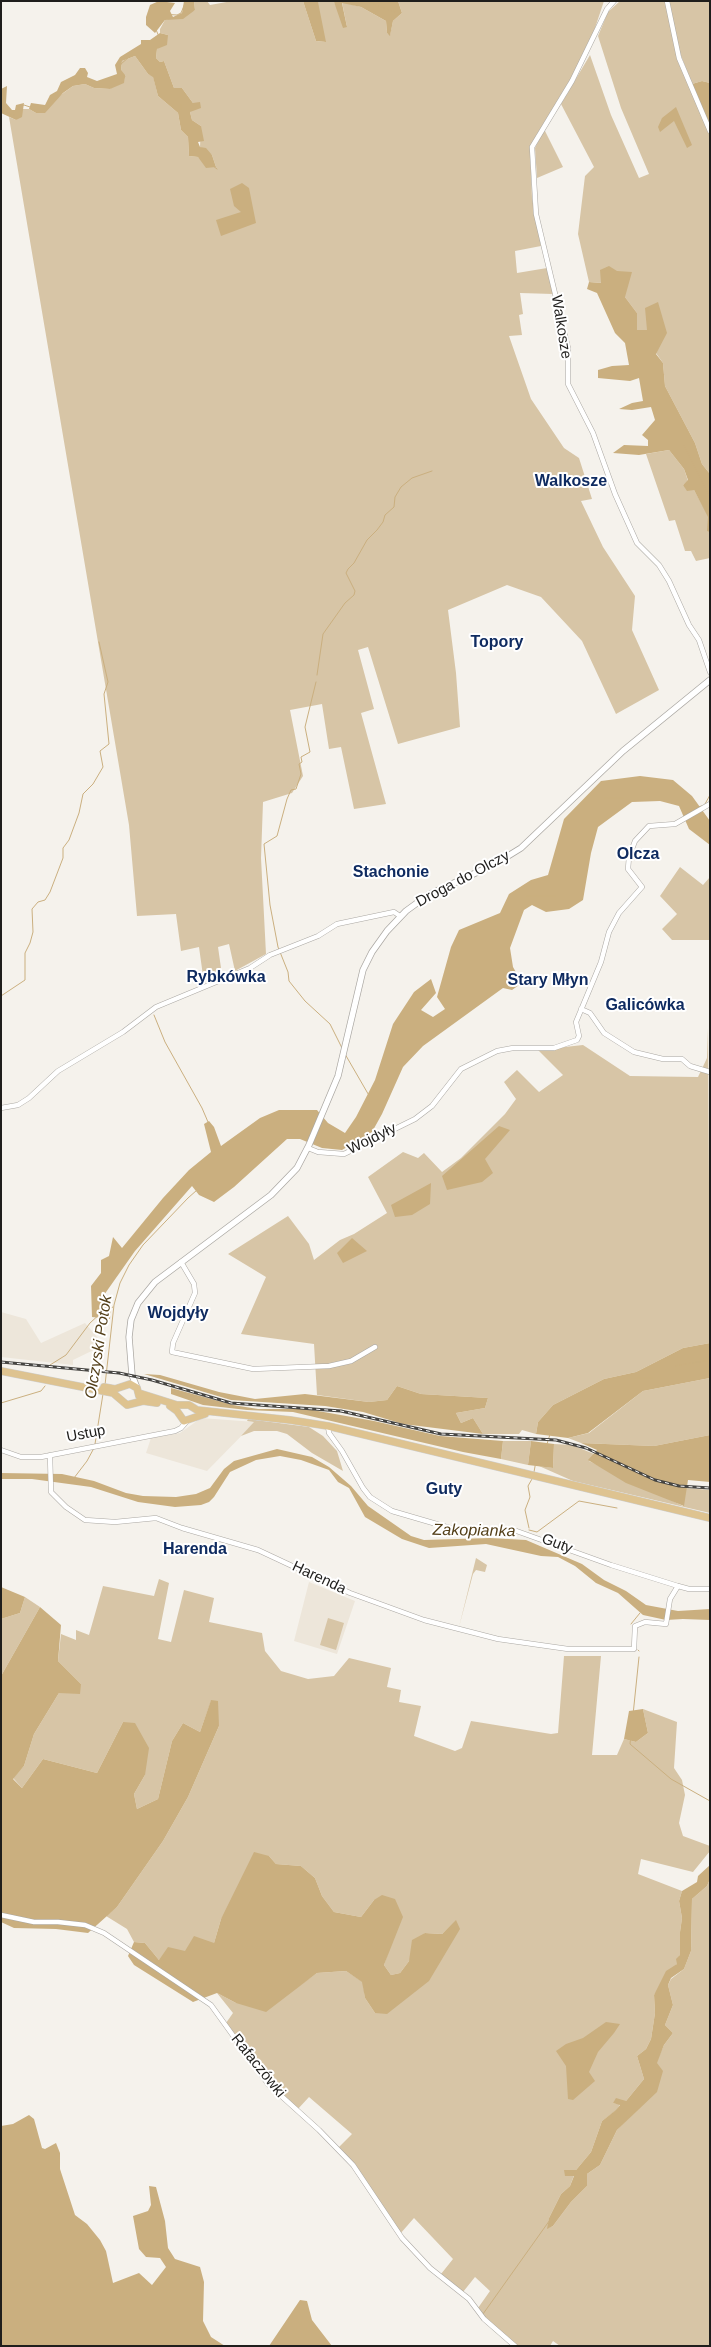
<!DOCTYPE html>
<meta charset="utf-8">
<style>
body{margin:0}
#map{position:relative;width:711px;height:2347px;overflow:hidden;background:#f5f2ec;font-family:Helvetica,sans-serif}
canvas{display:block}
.frame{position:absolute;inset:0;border:2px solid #1f1e1c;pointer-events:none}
</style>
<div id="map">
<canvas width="711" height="2347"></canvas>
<div class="frame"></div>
</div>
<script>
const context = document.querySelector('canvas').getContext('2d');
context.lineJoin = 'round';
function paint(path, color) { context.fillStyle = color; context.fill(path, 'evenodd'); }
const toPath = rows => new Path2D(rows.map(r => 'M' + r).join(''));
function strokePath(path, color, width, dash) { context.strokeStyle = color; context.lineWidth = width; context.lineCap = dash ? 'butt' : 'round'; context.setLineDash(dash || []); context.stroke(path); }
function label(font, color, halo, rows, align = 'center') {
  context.font = font + ' Helvetica,sans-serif'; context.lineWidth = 4; context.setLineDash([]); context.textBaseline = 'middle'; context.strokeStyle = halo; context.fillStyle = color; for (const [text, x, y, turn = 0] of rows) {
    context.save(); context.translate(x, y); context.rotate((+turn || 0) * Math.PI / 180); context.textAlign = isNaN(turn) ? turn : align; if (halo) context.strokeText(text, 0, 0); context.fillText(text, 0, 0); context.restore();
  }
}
paint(toPath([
 [1,1312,26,1319,41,1343,85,1323,104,1345,73,1360,73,1365,1,1357],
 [201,1418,255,1422,207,1471,146,1453,151,1438,180,1433],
 [309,1582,355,1601,337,1654,294,1641]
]), '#ede6da');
paint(toPath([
 [194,1,207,1,210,5,232,1,303,1,316,41,325,42,317,2,334,2,347,27,342,2,361,7,386,21,387,33,390,35,393,21,402,13,398,1,604,1,592,37,573,75,530,146,532,198,541,246,515,251,517,273,547,268,553,294,520,293,523,314,519,315,522,335,509,336,531,399,564,448,579,458,592,499,581,501,603,547,635,596,632,630,659,690,616,714,582,641,541,597,507,585,448,610,456,673,460,727,398,744,368,647,358,650,374,709,361,713,386,804,354,809,341,747,329,749,322,704,290,710,303,776,292,793,263,802,261,858,266,954,235,971,229,944,218,947,222,975,204,983,199,947,181,951,176,914,137,916,129,825,9,117,16,120,23,109,29,109,36,113,73,86,85,84,94,88,110,89,121,70,122,61,135,56,148,74,153,76,158,96,178,113,181,130,188,137,189,156,198,157,216,167,212,155,200,147,201,126,192,120,190,112,193,103,182,88,174,88,164,61,160,62,156,58,157,49,168,35,160,33,160,29,165,20,195,10],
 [620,1,666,1,677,56,710,136,710,474,702,464,695,443,665,386,663,363,656,353,647,330,636,330,637,313,625,297,602,283,589,282,578,234,585,176,594,167,561,104,590,55,611,115,639,178,649,174,621,108,598,36,608,12],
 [669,1,710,1,710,83,702,81,692,84,680,53],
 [544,129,563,167,537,178,535,148],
 [669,450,684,469,688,481,683,485,694,490,709,517,710,558,696,561,691,551,685,551,675,520,669,521,646,454],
 [680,867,703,885,710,877,710,940,672,940,662,929,677,914,660,896],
 [708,1028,710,1343,683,1348,636,1372,604,1379,553,1405,538,1422,536,1434,522,1430,519,1434,483,1434,473,1418,461,1423,456,1413,485,1408,488,1398,421,1394,397,1386,387,1400,369,1402,317,1395,314,1344,241,1334,266,1277,228,1254,288,1216,309,1244,314,1260,340,1240,354,1234,387,1213,368,1177,403,1152,418,1158,424,1153,442,1172,461,1158,505,1114,516,1099,504,1082,517,1070,539,1092,563,1075,538,1050,583,1045,630,1076,698,1077,707,1058],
 [710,1378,710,1435,654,1446,581,1443,568,1438,589,1433,643,1391],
 [248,1419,309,1427,323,1436,337,1451,343,1471,312,1453,287,1434,277,1431,254,1431,241,1436,254,1422,247,1421],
 [503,1441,531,1441,528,1465,501,1459],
 [554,1444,572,1445,594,1454,589,1461,683,1506,686,1488,710,1490,710,1513,573,1481,539,1466,553,1468],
 [476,1558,487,1565,485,1572,476,1570,473,1574,459,1627],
 [159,1579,169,1583,158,1639,171,1642,184,1590,214,1598,209,1622,262,1633,265,1651,281,1671,308,1679,334,1676,349,1658,391,1668,387,1687,401,1690,399,1702,421,1706,414,1736,455,1751,462,1748,471,1721,551,1734,558,1733,564,1656,601,1656,592,1755,617,1755,624,1739,636,1742,648,1733,643,1709,677,1722,674,1768,682,1780,685,1795,679,1823,683,1836,710,1846,710,1851,693,1872,641,1859,638,1874,682,1891,679,1901,682,1918,680,1932,680,1955,677,1964,654,1995,655,2013,651,2039,646,2049,637,2056,644,2079,626,2101,613,2103,620,2104,617,2110,602,2121,591,2152,576,2170,570,2186,561,2194,549,2218,548,2228,553,2226,571,2202,587,2186,587,2174,600,2165,617,2130,635,2111,664,2045,673,2033,665,2025,673,2005,668,1985,671,1979,684,1969,691,1951,692,1899,707,1886,710,1879,710,2346,560,2346,553,2341,550,2346,517,2346,484,2316,478,2308,490,2291,475,2277,463,2292,441,2274,453,2259,414,2218,400,2234,355,2166,339,2147,352,2134,309,2097,297,2110,267,2081,226,2023,233,2013,217,1993,236,2003,296,1988,317,1973,346,1971,363,1982,365,1998,375,2013,456,1921,442,1934,425,1933,409,1961,400,1973,391,1975,384,1965,392,1941,374,1900,361,1917,334,1912,322,1896,315,1878,301,1866,276,1864,269,1856,221,1919,214,1943,159,1960,145,1943,134,1942,127,1929,106,1916,117,1907,163,1841,188,1797,219,1726,211,1701,200,1732,183,1723,172,1741,158,1799,137,1809,134,1794,145,1775,123,1722,97,1773,43,1759,22,1788,13,1778,24,1766,34,1734,59,1693,81,1684,58,1661,61,1634,76,1640,76,1630,89,1635,103,1586,154,1596],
 [25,1597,40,1607,1,1676,1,1619,20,1613],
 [328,1618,344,1623,336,1650,320,1645]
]), '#d7c5a6');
paint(toPath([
 [159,1,175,3,170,11,173,17,182,13,184,1,194,1,195,10,183,19,165,20,155,33,146,25,146,17,150,5],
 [303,1,398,1,402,13,393,21,390,36,387,33,386,21,361,7,342,3,347,27,343,28,334,2,318,2,326,42,316,41],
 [160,33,168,35,167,45,157,49,156,58,160,62,164,61,174,88,182,88,193,103,200,102,201,108,190,112,192,120,201,126,204,141,198,142,200,147,206,148,212,155,216,167,206,168,198,157,189,156,188,137,181,130,178,113,158,96,153,77,148,74,135,56,122,61,121,70,125,75,124,83,110,89,94,88,85,84,73,86,63,93,45,113,36,113,29,109,31,103,45,105,50,95,57,91,61,82,75,75,80,68,85,68,88,73,87,77,97,81,117,74,115,65,120,57,141,44,141,40,150,40],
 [702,81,710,83,710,126,692,84],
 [7,86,6,103,12,110,15,110,16,105,24,103,22,117,16,120,1,113,1,89],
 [676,107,692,145,687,148,674,121,660,132,658,127,662,118],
 [242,183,249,188,256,223,221,236,216,220,241,212,234,206,230,189],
 [609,266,617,271,632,272,625,297,637,313,637,330,647,330,645,308,658,302,667,333,656,354,663,363,665,386,695,443,702,464,710,474,710,532,707,531,708,517,694,490,687,491,683,485,688,480,684,469,669,450,639,455,613,453,624,445,648,446,648,440,642,435,655,420,651,407,632,410,619,409,632,403,643,401,639,378,630,381,598,378,598,370,612,366,629,365,625,343,615,333,597,293,587,289,589,282,601,283,600,270],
 [640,776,673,780,692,796,710,821,710,845,689,829,679,806,660,801,632,802,598,827,591,853,583,900,569,909,546,912,532,905,524,910,510,948,513,967,522,983,512,990,503,988,423,1046,403,1067,382,1114,372,1132,342,1150,322,1148,300,1139,287,1139,234,1187,214,1202,199,1195,192,1186,135,1251,104,1295,102,1306,111,1308,110,1319,92,1317,91,1286,101,1273,101,1260,109,1256,113,1237,122,1248,163,1198,189,1170,211,1152,204,1124,209,1121,214,1127,221,1146,260,1118,279,1110,317,1110,328,1123,345,1133,356,1117,375,1080,393,1024,414,992,431,979,436,993,421,1010,433,1017,445,1009,437,997,451,947,459,930,500,913,509,894,531,880,548,875,564,819,601,781],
 [499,1126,510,1130,485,1159,493,1173,482,1182,447,1190,442,1176],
 [431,1183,430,1204,412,1215,395,1217,391,1205],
 [352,1238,367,1251,343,1263,337,1253],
 [710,1343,710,1378,643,1391,588,1433,568,1438,536,1434,538,1422,553,1405,604,1379,636,1372,683,1348],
 [144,1374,160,1375,219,1392,255,1399,305,1394,369,1402,387,1400,397,1386,421,1394,488,1398,485,1408,456,1413,461,1423,473,1418,483,1434,403,1424,363,1412,325,1406,231,1400],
 [171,1388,233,1405,258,1409,307,1409,374,1421,440,1436,503,1441,501,1459,463,1452,293,1412,247,1410,203,1405,171,1394],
 [710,1435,710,1482,688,1480,684,1506,626,1483,588,1460,597,1450,581,1443,654,1446],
 [531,1441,554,1444,553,1468,528,1465],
 [277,1449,312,1457,329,1467,351,1486,368,1506,411,1536,424,1540,490,1538,526,1540,582,1564,604,1580,626,1591,646,1605,678,1611,710,1609,710,1620,683,1619,666,1620,643,1615,618,1593,596,1583,575,1566,558,1557,541,1556,486,1544,429,1548,402,1539,365,1517,349,1488,338,1482,329,1470,301,1460,280,1456,256,1460,230,1472,214,1497,209,1502,201,1505,175,1507,138,1502,91,1487,32,1479,1,1479,1,1473,62,1474,94,1481,126,1493,143,1496,176,1497,196,1494,210,1488,224,1469,234,1461],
 [1,1587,25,1597,20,1613,1,1619],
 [40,1607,61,1625,58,1661,81,1684,80,1694,59,1693,34,1734,24,1766,13,1779,22,1788,43,1759,97,1773,123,1722,135,1723,149,1748,145,1775,134,1794,137,1809,158,1799,172,1741,183,1723,200,1732,211,1700,218,1701,219,1726,188,1797,163,1841,117,1907,88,1933,56,1929,14,1928,1,1922,1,1676],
 [643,1709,648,1733,636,1742,624,1739,629,1711],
 [254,1852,269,1856,276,1864,301,1866,315,1878,322,1896,334,1912,361,1917,374,1900,382,1895,395,1899,403,1917,384,1965,391,1975,400,1973,409,1961,412,1940,425,1933,442,1934,456,1920,460,1929,429,1981,387,2014,375,2013,365,1998,362,1982,346,1971,317,1973,266,2012,236,2003,217,1993,193,2002,134,1965,128,1956,134,1942,145,1943,159,1960,168,1947,185,1951,194,1936,214,1943,221,1919],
 [710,1865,710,1879,707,1886,692,1899,691,1951,684,1969,671,1978,668,1985,673,2005,665,2025,673,2033,664,2045,657,2063,663,2071,657,2092,617,2130,600,2165,587,2174,587,2186,571,2202,553,2226,547,2229,549,2218,561,2194,570,2186,574,2176,565,2176,564,2170,576,2170,591,2152,602,2121,616,2110,620,2105,613,2103,616,2098,626,2101,644,2079,637,2056,646,2049,651,2039,655,2013,654,1995,666,1971,677,1964,676,1959,680,1955,680,1932,682,1918,679,1901,682,1891,697,1882,698,1876],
 [606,2022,620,2024,614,2033,598,2052,589,2072,595,2081,573,2100,568,2099,566,2066,556,2051,566,2044,583,2038],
 [29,2115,34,2119,42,2148,45,2149,56,2143,60,2153,60,2169,75,2215,87,2224,100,2240,106,2251,113,2283,139,2273,152,2285,166,2267,160,2258,146,2257,139,2249,133,2216,148,2211,151,2205,149,2186,156,2187,165,2221,168,2248,175,2259,200,2267,204,2282,203,2321,211,2337,225,2346,1,2346,1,2126,13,2124],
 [300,2300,307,2301,312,2320,332,2346,269,2346]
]), '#caaf7f');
strokePath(toPath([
 [365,1,395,12],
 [133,54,138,53,150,71,162,77,166,95,172,97,176,103,181,104,181,110,192,129,197,143,195,152,217,169],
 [1,111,15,115,17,114,18,107,24,105,42,111,67,87,75,83,82,82,104,86,123,80,125,76,119,70,121,64,137,50,156,44,160,39,151,18,161,14,177,15,181,13,186,1],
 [607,268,614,282,615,300,622,319,646,352,645,362,651,372,654,389,668,420,682,431,684,445,710,497],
 [599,373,634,367,649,370],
 [317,675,323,634,345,603,354,595,355,591,346,573,348,569,354,563,367,540,377,530,383,522,385,515,394,507,395,497,401,487,412,478,432,471],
 [316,682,305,727,310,752,301,757,302,762,299,764,301,774,296,789,291,790,287,799,277,836,264,844,270,905,278,947,288,972,289,981,305,1001,330,1024,342,1048],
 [705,804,710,795],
 [692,808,702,806],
 [695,814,700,822,710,830],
 [1,996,25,980,25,953,30,943,33,932,32,909,38,902,45,900,50,892,63,858,63,848,69,840,79,813,83,794,93,784,103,767,100,751,109,744,104,694,108,682,99,642],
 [154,1015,165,1042,202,1108,217,1143,214,1152,219,1166,226,1173],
 [345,1054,378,1111],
 [316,1136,335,1147,340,1147,353,1142,371,1124,379,1111,391,1067,407,1048,439,1019,481,995,500,954,518,900,526,896,556,896,577,859,588,822,604,798,624,798,645,790,672,787,686,799,693,811],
 [50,1365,66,1355,90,1323,102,1312,113,1307],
 [105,1385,114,1305,120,1283,129,1265,143,1245,188,1198,206,1182,239,1168,288,1128,296,1126,311,1133],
 [1,1403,41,1391,45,1386],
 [95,1444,103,1394],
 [534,1472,536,1461,547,1444,551,1431,590,1403,635,1378,653,1378,666,1373,674,1366,710,1360],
 [74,1478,87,1461,94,1448],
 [529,1528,525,1510,530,1497,528,1486,532,1479],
 [529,1530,537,1532,579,1501,617,1508],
 [631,1624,640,1613],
 [638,1650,639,1651],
 [639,1657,630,1744,671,1779,710,1801],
 [1,2294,2,2290],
 [483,2314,599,2151,607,2130,647,2079,642,2060,658,2035,661,1995,666,1977,681,1963,685,1895,710,1871]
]), '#caaf7f', 1);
const minor = toPath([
 [614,1,607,9,572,81,532,147,536,214,568,348,568,384,593,433,615,494,637,543,659,565,669,581,689,625,699,640,710,672],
 [667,1,679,58,710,131],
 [581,1009,590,1013,604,1033,634,1052,663,1059,682,1059,690,1066,710,1072],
 [1,1108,18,1105,29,1098,58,1071,123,1032,156,1007,250,968,270,955,318,936,337,924,394,912,400,916],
 [308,1148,318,1152,344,1154,415,1119,432,1106,461,1069,497,1051,513,1048,554,1048,577,1040,579,1036,576,1022,601,962,609,932,619,913,642,887,628,869,629,857,635,841,649,826,675,824,710,804],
 [181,1262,194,1284,195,1293,173,1343,172,1352,253,1369,329,1366,351,1361,375,1347],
 [328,1426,329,1433,342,1451,363,1488,370,1497,392,1511,457,1530,511,1529,611,1565,678,1586,689,1589,710,1589],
 [1,1450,21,1457,41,1457,175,1431,181,1428,187,1421],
 [50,1455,51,1492,66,1507,85,1520,115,1522,156,1518,182,1528,258,1550,350,1593,424,1620,498,1639,568,1649,634,1649,635,1626,645,1622,666,1624,670,1599,678,1586],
 [1,1915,34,1922,58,1922,85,1925,104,1933,211,2005,268,2084,319,2130,353,2165,402,2238,430,2268,469,2299,484,2319,515,2346]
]);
const tertiary = toPath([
 [137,1388,132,1375,129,1337,131,1320,138,1303,155,1282,271,1195,297,1168,309,1145,338,1076,363,970,372,952,387,931,406,911,428,895,495,864,521,848,623,751,710,680]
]);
const primary = toPath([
 [1,1371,113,1393,127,1405,143,1401,157,1403],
 [104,1387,115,1389,130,1384,137,1388,139,1396],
 [139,1393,177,1405,189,1405,197,1410,290,1420,328,1426,710,1518],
 [170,1406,177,1411,184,1421,205,1414]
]);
strokePath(minor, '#aba8a3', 5.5);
strokePath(tertiary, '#aba8a3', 7);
strokePath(primary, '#cececd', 8);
strokePath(minor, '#fff', 4.5);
strokePath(tertiary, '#fff', 5.5);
strokePath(primary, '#dec390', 7);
const rail = toPath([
 [1,1362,119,1373,152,1380,231,1403,341,1411,441,1434,556,1440,586,1448,655,1480,679,1486,710,1488]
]);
strokePath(rail, '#464542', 3);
strokePath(rail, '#fff', 1, [4]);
label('15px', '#1f1e1c', '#fff', [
 ["Walkosze",561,327,81],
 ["Droga do Olczy",463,879,-28],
 ["Wojdyły",372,1139,-26],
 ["Ustup",86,1434,-11],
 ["Guty",557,1544,21],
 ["Harenda",319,1578,25],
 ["Rafaczówki",258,2066,51]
]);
label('bold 16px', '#0f2b60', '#fff', [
 ["Walkosze",571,482],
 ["Topory",497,643],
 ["Olcza",638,855],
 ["Stachonie",391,873],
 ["Rybkówka",226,978],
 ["Stary Młyn",548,981],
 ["Galicówka",645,1006],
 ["Wojdyły",178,1314],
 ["Guty",444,1490],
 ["Harenda",195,1550]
]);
label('italic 16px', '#523e18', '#fff', [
 ["Olczyski Potok",99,1347,-81],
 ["Zakopianka",474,1531,1]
]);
</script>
